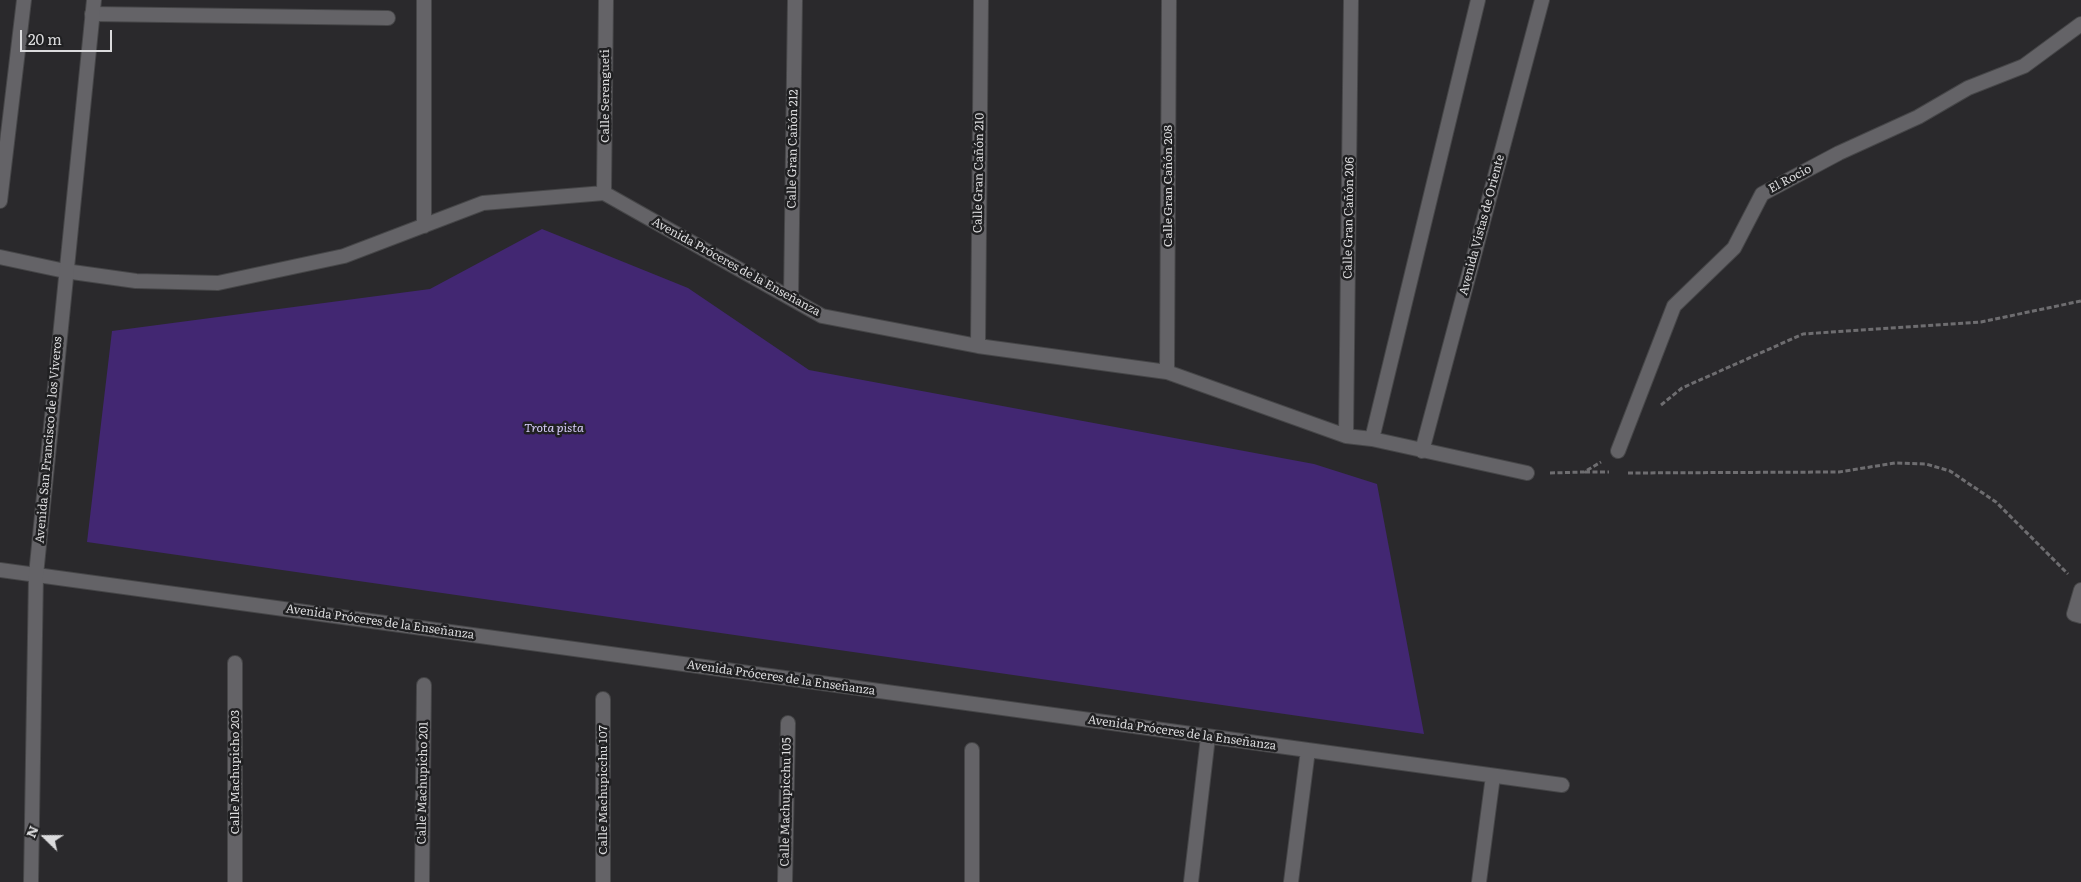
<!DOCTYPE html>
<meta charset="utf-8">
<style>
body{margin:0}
#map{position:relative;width:2081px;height:882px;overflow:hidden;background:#2a292c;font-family:Literata,serif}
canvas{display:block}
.north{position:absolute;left:20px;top:812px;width:50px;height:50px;-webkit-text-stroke:4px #202022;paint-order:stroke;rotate:292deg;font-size:14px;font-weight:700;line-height:20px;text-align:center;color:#dbdbdd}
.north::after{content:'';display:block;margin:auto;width:18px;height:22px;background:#dbdbdd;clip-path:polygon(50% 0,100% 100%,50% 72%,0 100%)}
.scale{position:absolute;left:20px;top:30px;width:92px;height:22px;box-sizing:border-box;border:2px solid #dbdbdd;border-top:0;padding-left:6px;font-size:15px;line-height:18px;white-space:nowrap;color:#dbdbdd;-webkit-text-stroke:4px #202022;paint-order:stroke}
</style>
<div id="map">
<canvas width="2081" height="882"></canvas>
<div class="north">N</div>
<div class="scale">20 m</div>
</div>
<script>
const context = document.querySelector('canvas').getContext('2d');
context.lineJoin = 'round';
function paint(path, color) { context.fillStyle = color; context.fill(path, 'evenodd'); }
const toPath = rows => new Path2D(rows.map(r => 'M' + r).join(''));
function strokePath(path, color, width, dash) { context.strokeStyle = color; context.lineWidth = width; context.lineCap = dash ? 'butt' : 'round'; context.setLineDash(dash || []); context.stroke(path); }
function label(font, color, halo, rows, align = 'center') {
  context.font = font + ' Literata,serif'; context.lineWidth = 5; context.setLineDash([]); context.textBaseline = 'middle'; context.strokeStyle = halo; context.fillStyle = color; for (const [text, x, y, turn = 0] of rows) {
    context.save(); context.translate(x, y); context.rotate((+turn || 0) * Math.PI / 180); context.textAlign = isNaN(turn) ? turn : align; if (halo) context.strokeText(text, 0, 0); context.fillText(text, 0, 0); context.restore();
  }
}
paint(toPath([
 [542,229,688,288,809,370,1314,464,1377,484,1424,734,87,542,112,331,430,289]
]), '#422772');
const minor = toPath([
 [424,0,424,226],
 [92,14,388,18],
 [604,193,606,0],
 [0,257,65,271,136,281,218,283,344,256,483,203,604,193,822,316,978,346,1167,372,1346,436,1372,439,1527,473],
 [791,298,795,0],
 [978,346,981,0],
 [1167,372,1169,0],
 [1346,436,1351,0],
 [1372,439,1478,0],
 [1422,451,1542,0],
 [1618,451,1674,306,1734,248,1762,194,1839,153,1918,117,1968,88,2024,66,2081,24],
 [0,570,1562,785],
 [2081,590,2074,614,2081,616],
 [235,882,235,663],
 [422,882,424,685],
 [603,882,603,699],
 [785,882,788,723],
 [972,882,972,750],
 [1191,882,1208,737],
 [1291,882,1308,750],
 [1479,882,1493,776]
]);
const tertiary = toPath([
 [0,201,24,0],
 [31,882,36,575,94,0]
]);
strokePath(minor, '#464648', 16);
strokePath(tertiary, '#464648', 16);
strokePath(toPath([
 [1661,405,1682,388,1803,334,1981,322,2081,301],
 [1585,472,1609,472],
 [1550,473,1584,472,1601,462],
 [1628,473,1839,472,1895,463,1926,464,1950,471,1996,502,2068,574]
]), '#6e6d70', 3, [5, 2.5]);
strokePath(minor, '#646367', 14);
strokePath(tertiary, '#646367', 14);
label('12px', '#dbdbdd', '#202022', [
 ["Calle Serengueti",605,96,-90],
 ["Calle Gran Cañón 212",793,149,-89],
 ["Calle Gran Cañón 210",979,173,-89],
 ["El Rocio",1790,179,-28],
 ["Calle Gran Cañón 208",1168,186,-90],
 ["Calle Gran Cañón 206",1349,218,-89],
 ["Avenida Vistas de Oriente",1482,225,-75],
 ["Avenida Próceres de la Enseñanza",736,267,29],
 ["Avenida San Francisco de los Viveros",49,440,-85],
 ["Avenida Próceres de la Enseñanza",380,622,8],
 ["Avenida Próceres de la Enseñanza",781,678,8],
 ["Avenida Próceres de la Enseñanza",1182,733,8],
 ["Calle Machupicho 203",235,772,-90],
 ["Calle Machupicho 201",423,783,-89],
 ["Calle Machupicchu 107",603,790,-90],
 ["Calle Machupicchu 105",786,802,-89]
]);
label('italic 12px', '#d8cefa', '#202022', [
 ["Trota pista",554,428]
]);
</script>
